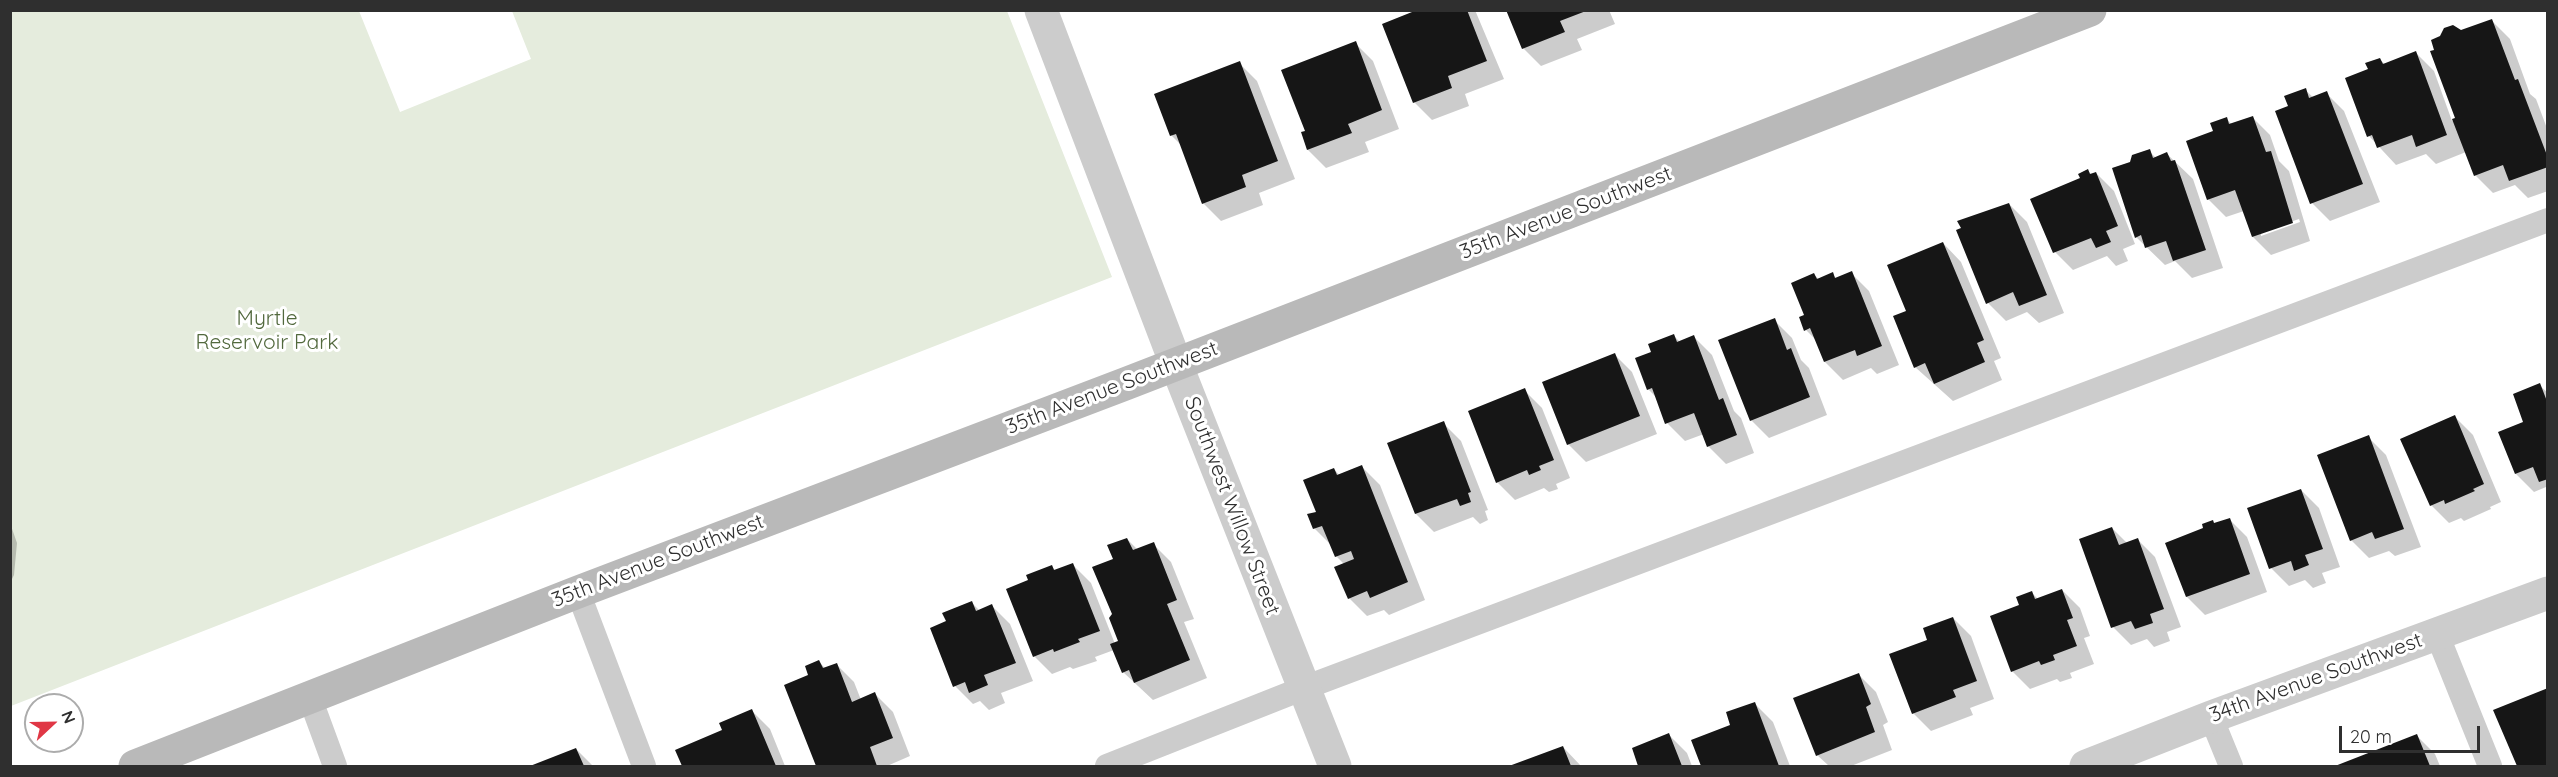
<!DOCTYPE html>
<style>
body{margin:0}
#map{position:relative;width:2558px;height:777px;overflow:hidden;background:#fff;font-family:Quicksand,sans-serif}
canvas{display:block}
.frame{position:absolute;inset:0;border:12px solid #2f2f2f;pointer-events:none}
.north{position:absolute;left:24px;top:693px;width:60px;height:60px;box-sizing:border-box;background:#fff;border:2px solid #acacac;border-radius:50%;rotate:68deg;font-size:16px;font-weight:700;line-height:24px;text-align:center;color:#2f2f2f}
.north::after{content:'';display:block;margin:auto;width:21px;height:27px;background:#e03745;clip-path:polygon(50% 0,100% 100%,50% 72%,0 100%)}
.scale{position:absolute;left:2339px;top:726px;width:141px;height:27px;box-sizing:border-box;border:3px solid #2f2f2f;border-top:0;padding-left:8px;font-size:18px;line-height:21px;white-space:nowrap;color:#2f2f2f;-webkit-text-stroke:4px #fff;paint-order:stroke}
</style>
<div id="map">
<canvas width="2558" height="777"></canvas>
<div class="frame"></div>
<div class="north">N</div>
<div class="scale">20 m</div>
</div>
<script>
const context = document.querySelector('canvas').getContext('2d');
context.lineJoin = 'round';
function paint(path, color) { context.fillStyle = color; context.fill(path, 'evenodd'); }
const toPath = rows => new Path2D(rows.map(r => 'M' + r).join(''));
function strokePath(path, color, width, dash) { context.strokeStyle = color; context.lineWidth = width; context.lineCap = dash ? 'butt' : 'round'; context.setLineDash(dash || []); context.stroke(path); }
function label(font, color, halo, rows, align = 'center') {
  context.font = font + ' Quicksand,sans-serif'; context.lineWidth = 6; context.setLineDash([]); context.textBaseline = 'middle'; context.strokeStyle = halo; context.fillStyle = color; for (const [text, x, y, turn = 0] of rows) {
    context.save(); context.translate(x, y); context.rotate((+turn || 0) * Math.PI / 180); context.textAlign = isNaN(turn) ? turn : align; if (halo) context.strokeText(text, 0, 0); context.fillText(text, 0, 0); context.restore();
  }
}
paint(toPath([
 [11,10,359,11,400,112,531,59,512,11,1007,11,1112,277,11,706]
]), '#e5ecdd');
paint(toPath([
 [1421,10,1475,10,1504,79,1465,94,1469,106,1432,120,1414,102],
 [1508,10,1609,10,1615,24,1577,39,1582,50,1541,66,1523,48],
 [2492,21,2510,39,2530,94,2536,99,2548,131,2548,191,2528,198,2515,185,2493,193,2475,175,2466,152,2436,164,2426,154,2396,165,2369,136,2347,79,2370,70,2380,60,2385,64,2416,53,2434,71,2452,121,2457,119,2461,32],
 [1355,43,1373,61,1399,129,1365,142,1369,152,1326,168,1308,150,1303,133,1307,132],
 [1239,63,1257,81,1295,179,1259,193,1263,205,1221,221,1203,203,1182,146,1171,135],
 [2305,90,2314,98,2326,93,2344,111,2380,202,2330,221,2312,203,2289,106],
 [2252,117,2270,135,2279,161,2289,171,2310,241,2271,255,2253,237,2244,211,2226,217,2208,199,2215,132,2227,119,2232,125],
 [2299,219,2300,222,2261,236,2261,232],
 [2149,151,2156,158,2167,154,2193,179,2223,268,2192,278,2175,261,2165,265,2136,237,2131,163],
 [2088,171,2092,175,2096,173,2114,191,2135,244,2123,249,2128,261,2116,266,2107,256,2073,270,2055,252],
 [2009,204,2027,222,2064,313,2039,323,2027,312,2006,321,1988,303],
 [1943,243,1961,262,2001,358,1994,361,2002,380,1953,401,1915,367],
 [1851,273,1869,291,1899,365,1877,374,1871,368,1843,380,1825,362,1817,341,1806,330,1806,316,1814,275,1819,279,1832,274,1837,279],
 [1774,320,1792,338,1801,360,1809,368,1827,415,1769,438,1751,420],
 [1674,336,1680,342,1694,337,1712,355,1734,411,1741,418,1754,453,1726,464,1708,446,1704,434,1685,441,1667,423,1658,399,1648,389,1653,353],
 [1614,354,1632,372,1657,434,1586,462,1568,444],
 [2539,385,2548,393,2548,489,2546,487,2534,492,2516,474,2525,423],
 [1524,390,1542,408,1570,478,1556,484,1558,489,1549,492,1544,488,1515,500,1497,482],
 [2455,417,2473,435,2501,502,2490,507,2491,509,2464,521,2461,518,2449,523,2431,505],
 [1443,423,1461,441,1488,510,1485,511,1488,520,1480,524,1473,517,1434,532,1416,514,1389,444],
 [2368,437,2386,455,2421,547,2395,556,2389,551,2369,558,2351,540],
 [1362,467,1380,485,1425,600,1389,615,1384,610,1367,616,1349,598,1344,564,1336,556,1331,545,1314,528,1317,512,1334,469,1340,476],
 [2301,490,2319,508,2340,567,2322,573,2326,583,2313,588,2305,580,2289,586,2271,568],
 [2229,519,2247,537,2267,592,2205,615,2187,597,2167,543],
 [10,523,17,543,14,575,10,583],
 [2112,528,2127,543,2137,539,2155,557,2181,627,2167,632,2170,641,2154,647,2147,639,2131,645,2113,627],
 [1127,539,1138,550,1153,544,1171,562,1194,619,1184,622,1207,678,1153,700,1123,672,1114,650,1095,657,1097,661,1073,669,1070,667,1052,674,1034,656,1030,581,1052,567,1056,571,1073,565,1091,583,1115,644,1120,642,1113,614,1115,560],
 [2062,590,2080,608,2090,636,2084,638,2094,664,2070,673,2072,678,2060,682,2057,679,2030,689,2012,671,2021,606,2031,592,2038,599],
 [972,603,980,611,992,606,1010,624,1033,681,1001,693,1005,703,989,710,980,701,973,704,955,686,932,629,947,622],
 [1953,618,1971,636,1994,699,1970,708,1973,715,1931,731,1913,713,1929,641],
 [819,662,826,669,836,664,854,682,861,700,875,694,893,712,910,756,887,766,818,766,786,686,810,676],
 [1858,674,1876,692,1888,722,1883,725,1892,750,1851,766,1829,766,1817,755],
 [1755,704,1773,722,1790,766,1703,766,1693,741,1732,726],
 [752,711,770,729,785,766,683,766,677,751,724,730],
 [1669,735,1687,753,1692,766,1640,766,1634,749],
 [2417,736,2435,754,2440,766,2339,766],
 [1563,747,1581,766,1514,766],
 [576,749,593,766,533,766]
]), '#0003');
paint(toPath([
 [1417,10,1467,10,1487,61,1448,76,1452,88,1413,103,1382,24],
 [1506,10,1586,10,1586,11,1560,21,1565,32,1522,49],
 [2492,19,2515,80,2518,79,2548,158,2548,167,2509,181,2503,165,2474,176,2452,119,2455,118,2430,51,2434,50,2431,40,2440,36,2444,28,2453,25,2461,30],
 [1356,41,1382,110,1348,124,1352,133,1307,150,1301,132,1305,131,1281,70],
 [2416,51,2447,135,2416,147,2412,135,2377,148,2372,135,2367,137,2345,78,2368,69,2365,63,2380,58,2383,64],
 [1240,61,1278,161,1242,175,1246,187,1202,204,1176,134,1170,136,1154,94],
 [2306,88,2309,98,2327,91,2363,184,2310,204,2275,111,2288,106,2284,96],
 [2253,116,2266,152,2271,151,2293,223,2252,237,2235,190,2207,200,2186,141,2213,131,2210,123,2227,117,2229,124],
 [2150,149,2153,158,2167,152,2171,161,2175,160,2206,250,2173,261,2166,241,2145,248,2141,235,2135,238,2112,168,2130,162,2132,155],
 [2088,169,2090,174,2096,172,2118,226,2106,231,2111,242,2096,248,2091,238,2053,253,2030,199,2080,178,2078,174],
 [2009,203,2047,295,2019,306,2013,292,1986,304,1956,230,1961,228,1957,221],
 [1943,242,1984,340,1977,343,1985,362,1934,384,1925,363,1914,368,1893,316,1906,311,1887,265],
 [1852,271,1882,346,1857,356,1855,350,1824,362,1810,328,1804,331,1799,317,1804,315,1791,283,1814,273,1817,279,1833,272,1835,278],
 [1775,318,1787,350,1791,348,1810,397,1750,421,1718,340],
 [1674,334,1677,342,1694,335,1719,400,1723,398,1737,435,1707,447,1694,413,1665,424,1652,388,1647,390,1635,358,1651,352,1648,344],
 [1615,353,1640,416,1567,445,1542,382],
 [2540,383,2548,404,2548,479,2539,482,2533,467,2515,474,2498,432,2523,422,2513,394],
 [1525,388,1554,460,1539,466,1541,470,1529,475,1527,470,1496,483,1468,411],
 [2455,415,2484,484,2473,489,2475,491,2445,504,2444,500,2430,506,2400,439],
 [1444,421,1471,492,1468,493,1471,502,1460,506,1457,499,1415,514,1387,443],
 [2369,435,2404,529,2375,539,2372,532,2350,541,2317,455],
 [1362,465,1408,582,1370,598,1367,591,1348,599,1334,567,1354,559,1351,551,1335,557,1322,526,1313,529,1307,514,1316,512,1303,480,1334,468,1337,475],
 [2301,489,2323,549,2305,555,2309,565,2294,571,2291,561,2269,569,2247,508],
 [2230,518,2250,574,2186,597,2165,543,2203,528,2202,524,2213,520,2214,523],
 [2112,527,2119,545,2138,538,2164,609,2150,614,2153,623,2135,629,2131,621,2111,628,2079,539],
 [1127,538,1133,550,1154,542,1177,600,1167,604,1190,660,1134,683,1129,670,1122,673,1110,644,1118,641,1109,618,1112,614,1092,567,1113,559,1107,545],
 [1073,563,1100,631,1078,639,1080,642,1054,652,1053,649,1033,657,1006,589,1028,580,1026,575,1052,565,1054,570],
 [2062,589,2073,618,2067,620,2077,646,2053,655,2055,660,2041,665,2039,661,2011,672,1990,616,2019,605,2016,597,2032,591,2035,599],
 [972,601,976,611,992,604,1016,663,984,675,988,685,969,693,965,682,953,687,930,628,946,621,942,613],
 [1953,617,1977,681,1953,690,1956,697,1912,714,1889,654,1927,640,1923,628],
 [819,660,823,668,837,663,852,702,875,692,893,738,870,747,877,766,816,766,784,685,808,675,805,666],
 [1859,673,1871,704,1866,707,1875,732,1816,756,1793,698],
 [2548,688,2548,766,2517,766,2493,710],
 [1755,702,1779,766,1701,766,1691,740,1730,725,1726,712],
 [752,709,776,766,682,766,675,750,722,730,719,723],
 [1669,733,1682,766,1638,766,1632,748],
 [2417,734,2430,766,2335,766],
 [1563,746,1571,766,1509,766],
 [576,748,584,766,530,766]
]), '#161616');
strokePath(toPath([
 [578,592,644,766],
 [2437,634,2490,766],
 [310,698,335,766],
 [2211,717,2231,766],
 [1107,766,1304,688,2548,220]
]), '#ccc', 24);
strokePath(toPath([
 [1041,10,1176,364,1335,766],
 [2086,766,2211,717,2548,593]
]), '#ccc', 33);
strokePath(toPath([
 [135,766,578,592,1125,384,2090,10]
]), '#b9b9b9', 33);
label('21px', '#2f2f2f', '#fff', [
 ["35th Avenue Southwest",1566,213,-21],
 ["35th Avenue Southwest",1112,388,-21],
 ["Southwest Willow Street",1232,506,69],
 ["35th Avenue Southwest",658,561,-21],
 ["34th Avenue Southwest",2316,678,-20]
]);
label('21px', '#52693d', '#fff', [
 ["Myrtle",267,319],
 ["Reservoir Park",267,343]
]);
</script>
